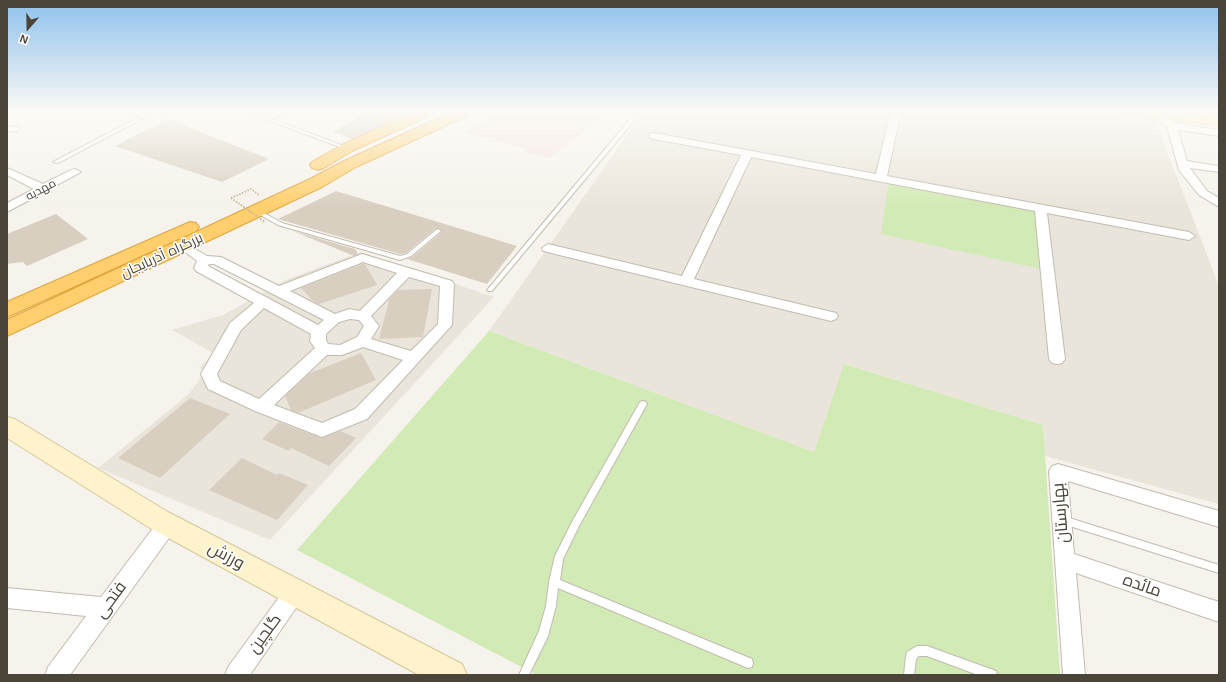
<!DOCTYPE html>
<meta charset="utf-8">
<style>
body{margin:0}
#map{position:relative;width:1226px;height:682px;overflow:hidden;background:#f6f3ec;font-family:Arial,sans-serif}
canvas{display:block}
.frame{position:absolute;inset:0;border:8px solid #4b4439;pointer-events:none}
.north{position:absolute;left:8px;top:8px;width:40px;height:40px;-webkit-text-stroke:3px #fff;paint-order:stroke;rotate:200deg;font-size:11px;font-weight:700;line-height:16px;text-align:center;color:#4b4439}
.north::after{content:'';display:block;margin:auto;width:14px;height:18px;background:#4b4439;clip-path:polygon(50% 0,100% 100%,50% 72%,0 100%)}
</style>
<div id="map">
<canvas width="1226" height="682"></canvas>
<div class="frame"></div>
<div class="north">N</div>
</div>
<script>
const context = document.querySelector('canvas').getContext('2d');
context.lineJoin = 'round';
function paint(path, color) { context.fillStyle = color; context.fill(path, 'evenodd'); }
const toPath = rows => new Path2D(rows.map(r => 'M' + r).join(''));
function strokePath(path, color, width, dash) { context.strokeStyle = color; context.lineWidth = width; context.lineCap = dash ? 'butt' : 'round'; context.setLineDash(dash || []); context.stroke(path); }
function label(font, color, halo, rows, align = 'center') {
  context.font = font + ' Arial,Cairo,sans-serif'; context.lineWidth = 3; context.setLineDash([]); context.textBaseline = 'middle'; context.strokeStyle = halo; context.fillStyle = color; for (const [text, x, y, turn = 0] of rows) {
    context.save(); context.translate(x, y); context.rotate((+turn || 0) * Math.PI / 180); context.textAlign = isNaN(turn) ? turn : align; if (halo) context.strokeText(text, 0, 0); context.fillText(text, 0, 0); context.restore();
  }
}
paint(toPath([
 [644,111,1063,111,1155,120,1219,286,1219,504,1045,456,1043,425,845,364,814,452,489,331],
 [361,252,494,297,270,540,98,468,189,394,206,370,199,368,215,354,172,330,223,315,288,279]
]), '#eae5da');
paint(toPath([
 [504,111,578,111,602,117,550,158,524,152,527,149,463,132]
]), '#f6e3e0');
paint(toPath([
 [889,181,1038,208,1046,270,881,234],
 [489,331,814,452,844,364,1043,425,1060,675,537,675,297,550]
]), '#d2eab5');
paint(toPath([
 [386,112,402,116,352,139,333,132,365,113],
 [168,119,269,159,222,182,115,146],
 [336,191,517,246,487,284,407,259,412,257,442,232,439,228,435,229,406,253,400,254,278,219],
 [56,214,88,239,27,266,23,262,7,264,7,234],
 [293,231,355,249,358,254,354,256],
 [362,264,365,264,377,285,319,304,313,301,301,288],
 [432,289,423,337,379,339,389,300,398,290],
 [361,353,376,380,298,413,291,410,285,396,310,373],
 [190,398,230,414,160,478,118,458],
 [279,422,321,438,341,431,356,438,329,466,291,448,289,451,262,439],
 [242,458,277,475,279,473,308,485,277,520,209,490]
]), '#d8cfc1');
const lane = toPath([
 [172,111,178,111,163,118,159,117,172,111],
 [243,111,250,111,274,120,289,111,295,111,278,121,349,148,345,149,243,111],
 [394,111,403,111,420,116,418,117,394,111],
 [637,111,642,111,492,291,488,291,487,290,488,289,637,111],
 [1184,111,1219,113,1219,115,1186,112,1184,111],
 [147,113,151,114,58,163,53,162,147,113],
 [257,209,282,223,400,256,407,254,436,230,438,229,441,231,411,256,400,260,278,225,255,212,255,210,257,209],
 [643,401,646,402,647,404,579,526,563,559,560,580,752,659,753,663,752,667,748,668,558,588,556,606,548,636,529,675,519,675,539,631,546,606,549,582,555,556,573,520,640,402,643,401],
 [1063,516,1219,565,1219,573,1060,523,1059,520,1060,517,1063,516],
 [917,646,927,646,996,671,997,675,978,675,927,656,919,656,916,659,914,675,904,675,906,656,907,652,917,646]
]);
const street = toPath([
 [7,111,15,111,7,116,7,111],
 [113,111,149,111,154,114,149,117,118,114,113,111],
 [891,111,901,111,887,176,1189,232,1195,236,1189,240,1047,213,1065,359,1062,363,1057,364,1052,363,1049,359,1035,211,751,157,694,279,836,313,838,316,836,319,831,321,543,251,542,248,548,244,682,276,741,155,654,139,650,138,649,136,650,134,654,133,876,174,891,111],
 [1159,112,1175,123,1219,130,1219,136,1178,130,1187,161,1219,166,1219,172,1190,168,1207,191,1219,198,1219,207,1199,195,1179,170,1167,127,1154,115,1159,112],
 [7,126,18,127,19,129,18,131,7,132,7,126],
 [7,168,43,184,71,170,75,169,81,172,7,212,7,203,34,189,7,175,7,168],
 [183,242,207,256,221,257,279,286,362,254,452,281,454,284,452,325,367,419,322,437,255,411,208,389,201,374,230,323,254,303,196,271,194,268,197,261,177,246,183,242],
 [363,262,397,273,360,311,349,309,335,314,290,291,363,262],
 [209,264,214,264,324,320,318,325,208,266,209,264],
 [409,277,440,286,438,324,411,351,371,339,379,326,371,316,409,277],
 [264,308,311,334,310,341,315,348,259,399,220,381,217,374,241,330,264,308],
 [350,319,359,320,364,326,357,337,340,345,328,344,326,340,326,334,339,322,350,319],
 [363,347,403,360,355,409,322,423,274,405,327,355,342,355,363,347],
 [1058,464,1219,511,1219,527,1068,481,1074,554,1219,602,1219,622,1076,573,1085,675,1063,675,1049,471,1052,466,1058,464],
 [167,516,174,519,177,525,174,531,70,675,45,675,48,667,86,616,7,608,7,588,101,597,160,519,167,516],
 [295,582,302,585,305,592,302,599,250,675,225,675,228,667,288,585,295,582]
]);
const secondary = toPath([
 [7,417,15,419,168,512,462,664,467,675,419,675,150,528,7,438,7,417]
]);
const primary = toPath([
 [1119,111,1168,111,1219,117,1219,125,1126,115,1121,114,1119,111]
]);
const highway = toPath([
 [416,111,435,111,433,114,352,151,324,168,318,170,312,168,310,165,312,162,342,145,416,111],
 [454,111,473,111,471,114,356,167,322,187,7,336,7,320,310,179,344,161,454,111],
 [190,222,196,223,199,227,196,231,7,317,7,302,190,222]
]);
strokePath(lane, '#c2bbae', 2);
strokePath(street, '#c2bbae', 2);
strokePath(secondary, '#d6c79b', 2);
strokePath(primary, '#e6c16a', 2);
strokePath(highway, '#e0a43c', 2);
strokePath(toPath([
 [231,198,251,189,259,195]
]), '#c4b79f', 2, [1.5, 1.5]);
paint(lane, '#fff');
paint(street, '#fff');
paint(secondary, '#fff3cd');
paint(primary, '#ffe39c');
paint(highway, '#ffcf6e');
strokePath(toPath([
 [231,198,265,222]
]), '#c4b79f', 2, [1.5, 1.5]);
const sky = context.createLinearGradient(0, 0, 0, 207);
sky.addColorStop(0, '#8fc1ec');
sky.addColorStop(0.54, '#fbfaf6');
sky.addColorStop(1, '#fbfaf600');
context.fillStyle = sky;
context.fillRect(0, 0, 1226, 207);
label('12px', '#4b4439', '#fff', [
 ["مهدیه",41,190,-28]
]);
label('14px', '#4b4439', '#fff', [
 ["بزرگراه آذربایجان",162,256,-25]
]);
label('17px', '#4b4439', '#fff', [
 ["بهارستان",1061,513,-95],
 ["ورزش",226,556,28],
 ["مائده",1142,586,19],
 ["فتحی",111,600,-54],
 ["گلچین",265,634,-54]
]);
</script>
